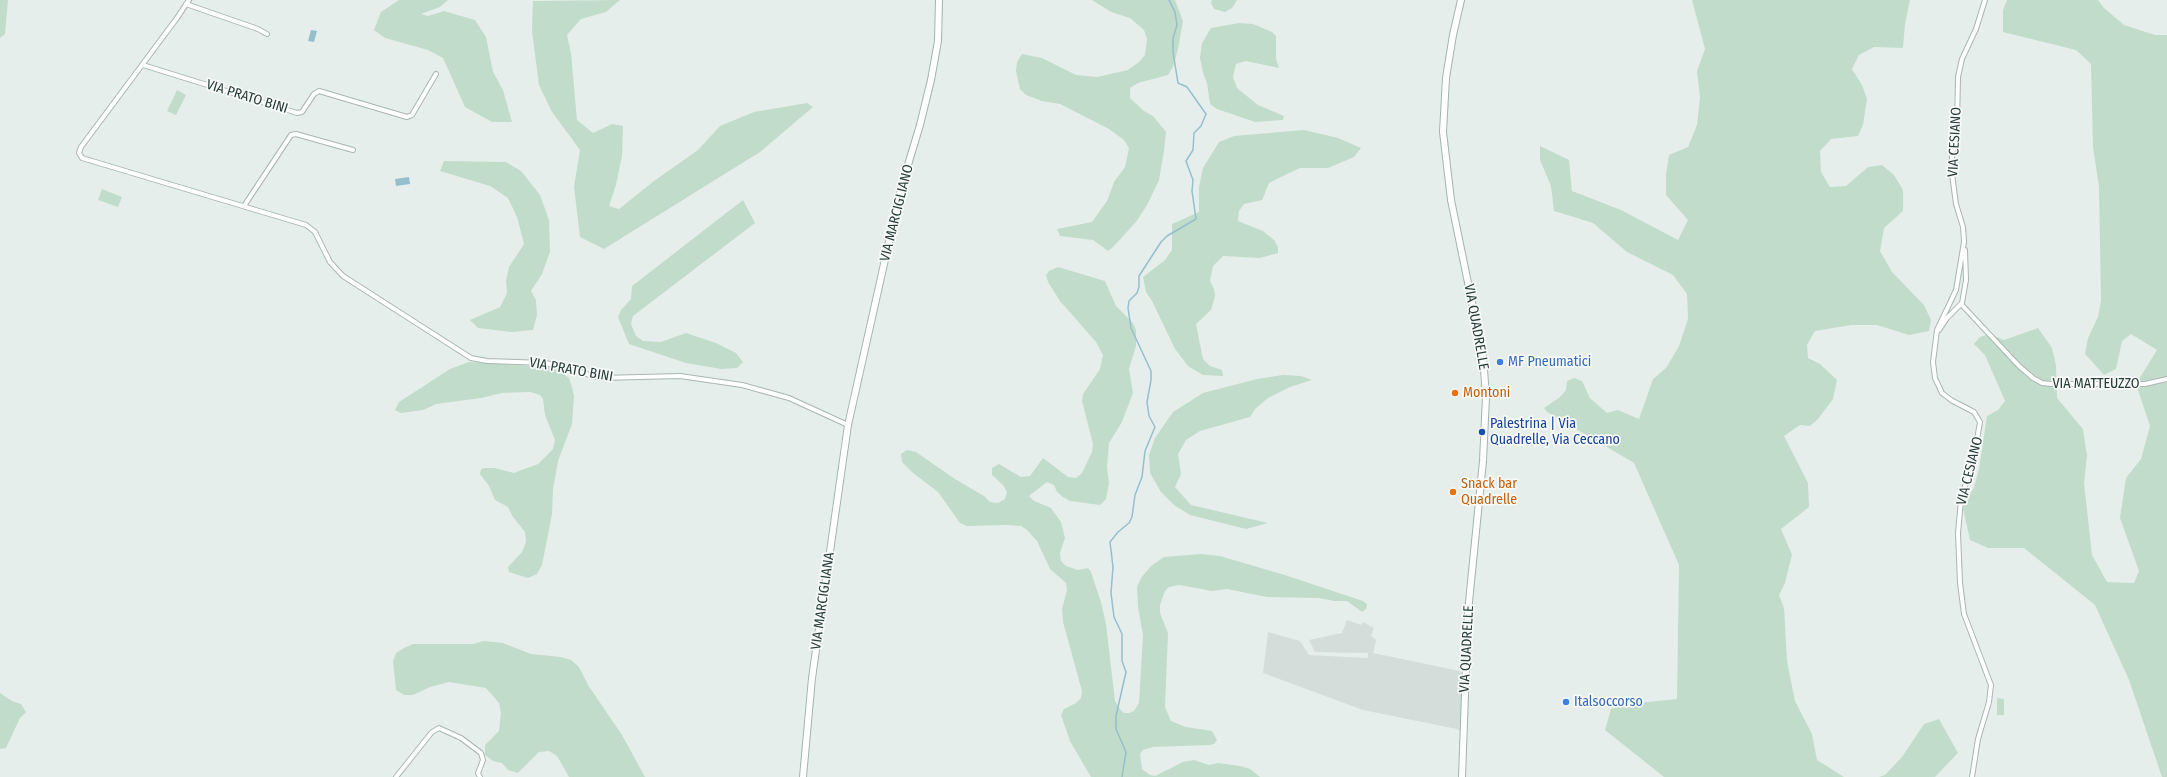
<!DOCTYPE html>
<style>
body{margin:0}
canvas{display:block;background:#e6eeeb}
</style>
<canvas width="2167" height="777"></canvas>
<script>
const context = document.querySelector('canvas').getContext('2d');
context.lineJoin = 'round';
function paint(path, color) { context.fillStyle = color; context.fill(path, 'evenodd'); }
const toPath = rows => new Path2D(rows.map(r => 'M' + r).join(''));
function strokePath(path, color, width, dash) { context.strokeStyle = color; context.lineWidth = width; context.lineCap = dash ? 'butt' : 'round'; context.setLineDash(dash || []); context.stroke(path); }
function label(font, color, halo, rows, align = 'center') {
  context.font = font + ' "Fira Sans Condensed",sans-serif'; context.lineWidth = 3.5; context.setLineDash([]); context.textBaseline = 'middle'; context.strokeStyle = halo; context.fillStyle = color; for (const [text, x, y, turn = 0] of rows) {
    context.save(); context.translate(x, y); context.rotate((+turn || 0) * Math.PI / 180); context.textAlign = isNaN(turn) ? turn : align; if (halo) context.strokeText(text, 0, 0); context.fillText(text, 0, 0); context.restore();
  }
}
paint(toPath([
 [1347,620,1361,625,1363,622,1374,628,1371,636,1376,640,1373,653,1460,671,1463,678,1462,733,1457,729,1363,710,1263,673,1268,632,1300,641,1309,655,1368,658,1368,653,1315,652,1309,640,1342,633]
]), '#d5ddda');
paint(toPath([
 [0,0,8,0,5,34,0,38],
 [399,0,448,0,440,7,421,14,428,16,444,11,475,20,486,37,493,72,503,90,512,122,492,122,465,107,443,58,428,50,385,38,374,30,381,12],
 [620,0,606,12,581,19,567,35,571,53,577,120,593,133,612,124,623,126,622,156,616,185,609,206,619,209,654,181,698,150,720,126,754,112,807,103,813,107,760,152,604,249,580,237,574,187,580,150,552,112,539,85,532,31,533,1],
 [1092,0,1175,0,1183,21,1178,49,1173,67,1168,75,1138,83,1130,88,1130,98,1144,111,1153,116,1166,132,1164,151,1159,180,1147,205,1136,222,1113,247,1108,251,1093,240,1060,236,1057,229,1092,222,1107,201,1114,182,1125,167,1129,148,1124,140,1109,129,1060,104,1042,101,1026,95,1020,89,1016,71,1017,62,1022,54,1042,58,1076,75,1097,77,1128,70,1139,62,1145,55,1147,39,1144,30,1130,18,1111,12],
 [1212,0,1237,0,1232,8,1225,12,1214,9,1211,3],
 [1692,0,1910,0,1905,24,1903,48,1874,47,1859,55,1852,69,1862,85,1867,99,1863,125,1858,136,1831,139,1820,151,1821,172,1830,187,1846,186,1868,167,1882,165,1894,175,1903,190,1903,211,1884,228,1880,251,1892,272,1924,305,1931,320,1929,331,1909,335,1877,325,1851,325,1815,331,1807,345,1808,358,1820,364,1837,380,1833,399,1818,419,1810,426,1800,425,1784,436,1808,483,1809,507,1781,529,1792,555,1785,583,1779,595,1784,608,1787,661,1795,701,1812,734,1817,760,1844,777,1664,777,1605,730,1611,709,1628,704,1677,699,1679,565,1634,463,1547,412,1544,408,1560,397,1566,390,1567,381,1574,378,1582,381,1590,398,1607,413,1618,410,1639,419,1653,379,1666,368,1679,346,1688,319,1687,294,1673,275,1627,252,1593,223,1554,211,1551,186,1540,160,1540,146,1569,160,1572,191,1621,210,1678,240,1688,220,1666,195,1666,174,1669,155,1688,147,1697,125,1700,97,1697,71,1705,49],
 [2007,0,2098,0,2104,8,2124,25,2155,35,2167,35,2167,777,2162,777,2129,680,2095,605,2024,548,1988,548,1970,540,1963,508,1974,487,1979,469,1987,416,1998,410,2005,401,1985,355,1974,344,1980,337,1989,334,2004,340,2038,328,2052,348,2056,365,2057,398,2083,429,2087,456,2084,483,2092,555,2107,582,2134,583,2139,571,2120,518,2126,478,2141,459,2150,426,2136,384,2157,350,2131,334,2122,341,2116,369,2104,375,2085,354,2088,338,2098,317,2101,300,2099,187,2093,147,2091,64,2076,50,2003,32,2003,10],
 [1239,23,1253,24,1272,32,1276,36,1276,59,1279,68,1246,61,1236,64,1233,77,1237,88,1258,105,1284,116,1283,120,1255,122,1217,109,1210,104,1207,83,1203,73,1200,58,1202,43,1211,28],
 [177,90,186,95,176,115,167,111],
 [1304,130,1338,138,1361,148,1354,157,1328,168,1300,168,1287,174,1269,183,1262,200,1244,204,1239,211,1238,221,1263,231,1274,240,1278,247,1278,253,1260,258,1223,256,1213,266,1210,281,1214,289,1215,296,1211,310,1196,324,1203,359,1210,366,1222,370,1223,376,1203,375,1188,366,1175,349,1152,301,1146,292,1143,277,1165,260,1172,250,1172,224,1199,212,1199,187,1203,168,1219,142,1234,136],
 [444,161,506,162,521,171,540,195,549,220,550,252,542,274,531,291,536,300,537,315,533,330,512,332,494,330,478,328,470,320,500,307,507,293,506,281,509,267,524,244,517,217,508,198,490,186,440,171],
 [102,189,122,197,118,207,98,200],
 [743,200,755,223,633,316,631,324,636,336,643,341,661,342,686,333,716,343,736,353,743,362,737,368,721,369,686,363,629,344,618,317,621,310,631,299,632,286],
 [1058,267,1105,281,1116,306,1133,323,1136,330,1136,346,1129,369,1133,393,1122,422,1109,443,1107,467,1109,483,1106,499,1100,505,1070,501,1063,497,1057,492,1054,485,1047,482,1029,496,1034,501,1051,508,1061,522,1065,538,1060,553,1061,561,1066,566,1078,570,1088,568,1091,572,1101,602,1106,624,1115,701,1120,709,1124,713,1129,713,1134,711,1139,703,1143,635,1138,607,1137,587,1141,578,1151,566,1164,557,1201,554,1220,556,1288,576,1363,601,1367,604,1366,609,1362,612,1347,601,1334,601,1319,598,1267,597,1227,589,1212,591,1179,585,1169,587,1165,591,1160,605,1160,613,1168,633,1165,707,1171,721,1186,727,1212,731,1217,740,1214,744,1209,745,1153,747,1143,750,1140,754,1142,769,1150,775,1155,776,1183,762,1194,760,1209,765,1218,763,1240,766,1250,769,1260,777,1091,777,1070,741,1061,715,1064,709,1076,703,1081,698,1082,691,1063,622,1062,609,1067,590,1066,583,1050,569,1037,541,1027,530,1021,526,1007,525,967,526,960,523,938,492,913,473,902,462,901,454,907,450,916,452,955,479,984,496,990,502,998,503,1005,499,1007,492,1003,485,992,475,992,468,999,464,1021,477,1030,476,1043,458,1068,477,1076,478,1082,473,1092,452,1093,444,1082,401,1083,394,1100,369,1103,355,1096,342,1060,301,1048,282,1046,275,1049,271],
 [469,362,549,367,558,370,569,378,572,387,574,396,572,424,558,461,553,489,552,514,542,565,537,574,528,578,509,572,508,567,522,552,526,542,525,532,513,517,508,507,495,500,489,486,480,474,481,469,485,468,495,468,514,473,519,471,538,464,553,449,555,440,545,415,543,399,540,395,530,392,502,393,481,398,436,404,423,410,401,413,395,410,399,402,450,369],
 [1283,375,1301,376,1312,380,1290,387,1268,398,1255,409,1250,417,1200,431,1186,440,1178,454,1181,474,1175,487,1191,505,1268,523,1246,529,1190,515,1174,505,1161,492,1150,473,1149,455,1155,438,1173,412,1203,393,1257,379],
 [484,641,503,643,531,654,561,657,571,660,579,667,588,685,622,735,645,777,569,777,557,756,549,751,539,752,518,773,508,770,502,763,493,761,485,755,485,745,499,731,501,713,499,703,486,688,449,682,430,687,413,695,404,695,396,690,393,661,396,653,404,648,413,644,473,644],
 [0,693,12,701,21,704,26,712,20,718,6,748,0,749],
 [1997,698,2004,699,2004,715,1997,715],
 [1939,719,1958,753,1935,777,1879,777,1885,775,1902,757,1924,724]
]), '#c2dccb');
paint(toPath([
 [311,30,317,31,314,42,308,41],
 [409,177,410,184,396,186,395,179]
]), '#95bfcc');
strokePath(toPath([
 [1122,777,1126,752,1116,729,1116,716,1126,672,1122,661,1122,634,1114,617,1111,593,1113,567,1110,542,1118,532,1129,523,1132,517,1135,495,1142,477,1145,451,1155,427,1149,416,1147,402,1151,380,1151,371,1131,328,1128,308,1129,301,1137,293,1139,287,1139,276,1161,242,1167,236,1196,219,1192,191,1193,180,1186,161,1193,150,1194,133,1201,126,1206,114,1187,87,1178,83,1173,52,1173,38,1177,25,1175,12,1169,0]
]), '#95bfcc', 1.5);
const street = toPath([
 [189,0,177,18,81,147,79,153,82,158,306,225,315,232,330,262,343,276,471,358,487,361,546,363,601,378,680,376,742,385,789,398,848,425],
 [186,4,258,29,267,34],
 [143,65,297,113,302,112,314,94,319,91,407,117,412,115,436,74],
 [244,206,291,135,296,134,353,150],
 [1961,304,2019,366,2033,378,2042,383,2051,384,2145,384,2167,379],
 [1939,330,1947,318,1962,303,1966,280,1965,250],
 [396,777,432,732,439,728,461,738,481,753,483,760,478,773,480,777],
 [1972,777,1978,739,1989,702,1991,685,1964,614,1960,583,1958,533,1961,500,1975,451,1980,422,1974,412,1951,400,1942,393,1935,378,1933,362,1937,330,1956,290,1964,242,1963,227,1956,204,1952,174,1952,155,1957,126,1958,77,1962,59,1976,29,1985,0]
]);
const secondary = toPath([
 [1461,0,1453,35,1446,78,1443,132,1451,200,1483,356,1486,397,1483,461,1468,612,1462,777],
 [803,777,812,678,848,425,901,188,920,125,931,80,938,41,939,0]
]);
strokePath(street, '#a9b6b2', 6);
strokePath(secondary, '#a3b5b0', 8);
strokePath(street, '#fff', 4);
strokePath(secondary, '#fff', 6);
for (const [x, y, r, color] of [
 [1500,362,4,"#3f7fe0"],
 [1455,393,4,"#e8710a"],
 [1482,432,4,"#1a4fb4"],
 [1453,492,4,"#e8710a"],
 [1566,702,4,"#3f7fe0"]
]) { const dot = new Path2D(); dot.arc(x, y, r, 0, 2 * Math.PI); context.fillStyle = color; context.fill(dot); strokePath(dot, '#f7faf9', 1.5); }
label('14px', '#273e39', '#f7faf9', [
 ["VIA PRATO BINI",247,97,17],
 ["VIA CESIANO",1955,142,-87],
 ["VIA MARCIGLIANO",897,213,-76],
 ["VIA QUADRELLE",1476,327,80],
 ["VIA PRATO BINI",571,370,10],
 ["VIA MATTEUZZO",2096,384],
 ["VIA CESIANO",1970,471,-76],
 ["VIA MARCIGLIANA",823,601,-82],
 ["VIA QUADRELLE",1467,649,-87]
]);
label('14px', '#366cbe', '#f7faf9', [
 ["MF Pneumatici",1508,362],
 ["Italsoccorso",1574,702]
], 'left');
label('14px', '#c56008', '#f7faf9', [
 ["Montoni",1463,393],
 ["Snack bar",1461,484],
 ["Quadrelle",1461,500]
], 'left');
label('14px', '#164399', '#f7faf9', [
 ["Palestrina | Via",1490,424],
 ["Quadrelle, Via Ceccano",1490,440]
], 'left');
</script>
